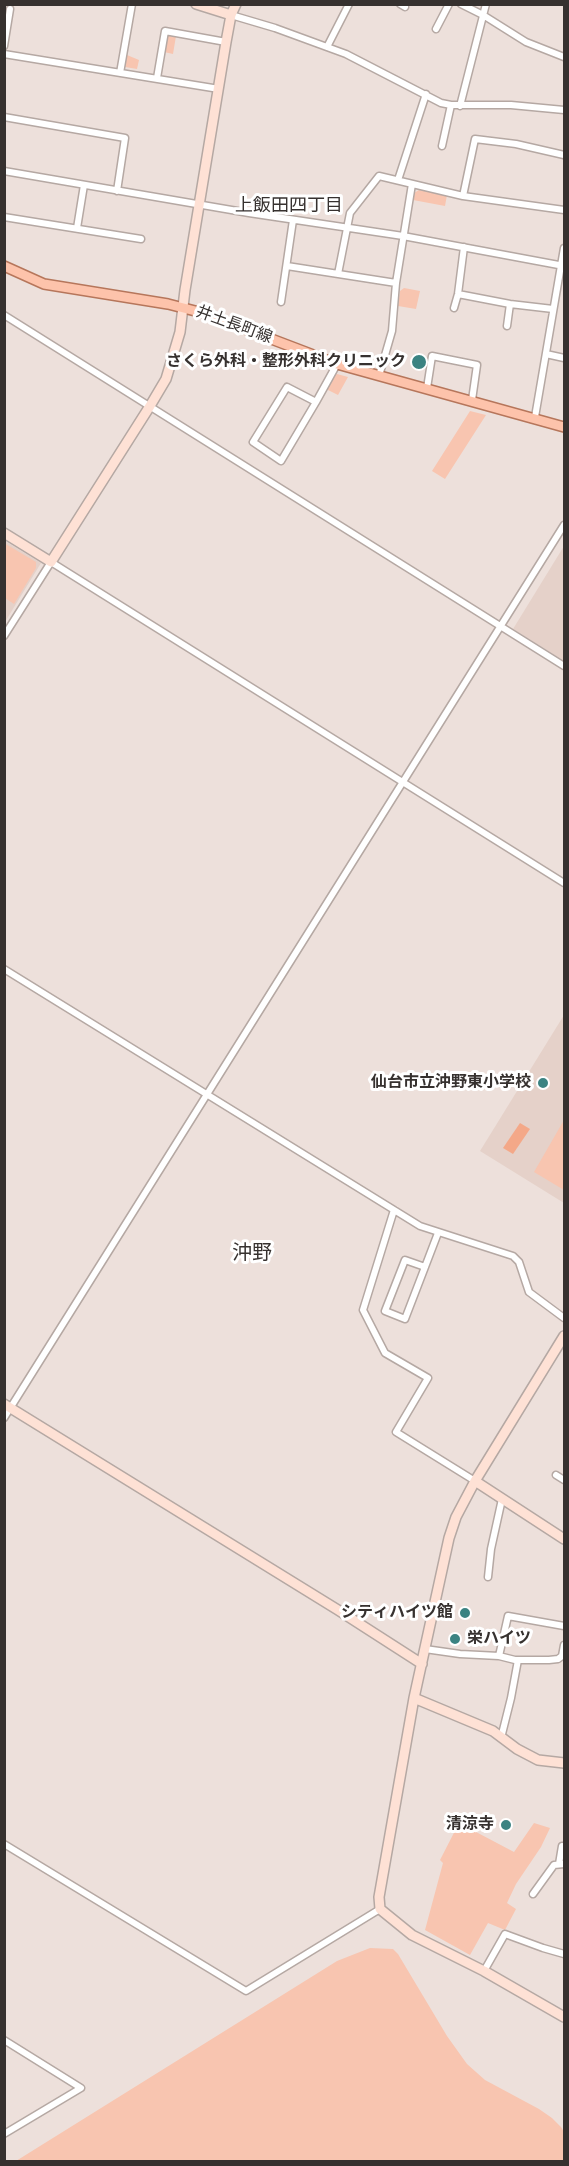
<!DOCTYPE html>
<meta charset="utf-8">
<style>
body{margin:0}
#map{position:relative;width:569px;height:2166px;overflow:hidden;background:#ede0db;font-family:Signika,sans-serif}
canvas{display:block}
.frame{position:absolute;inset:0;border:6px solid #36312f;pointer-events:none}
</style>
<div id="map">
<canvas width="569" height="2166"></canvas>
<div class="frame"></div>
</div>
<script>
const context = document.querySelector('canvas').getContext('2d');
context.lineJoin = 'round';
function paint(path, color) { context.fillStyle = color; context.fill(path, 'evenodd'); }
const toPath = rows => new Path2D(rows.map(r => 'M' + r).join(''));
function strokePath(path, color, width, dash) { context.strokeStyle = color; context.lineWidth = width; context.lineCap = dash ? 'butt' : 'round'; context.setLineDash(dash || []); context.stroke(path); }
function label(font, color, halo, rows, align = 'center') {
  context.font = font + ' Signika,"Noto Sans JP",sans-serif'; context.lineWidth = 6; context.setLineDash([]); context.textBaseline = 'middle'; context.strokeStyle = halo; context.fillStyle = color; for (const [text, x, y, turn = 0] of rows) {
    context.save(); context.translate(x, y); context.rotate((+turn || 0) * Math.PI / 180); context.textAlign = isNaN(turn) ? turn : align; if (halo) context.strokeText(text, 0, 0); context.fillText(text, 0, 0); context.restore();
  }
}
paint(toPath([
 [5,541,41,563,5,622],
 [564,546,564,661,513,629],
 [564,1015,564,1203,480,1151]
]), '#e5d1c9');
paint(toPath([
 [167,34,176,36,173,54,164,52],
 [127,55,139,60,137,69,125,67],
 [419,190,447,195,445,206,413,200,414,193],
 [404,288,420,291,416,309,398,306,400,291],
 [337,374,348,377,338,395,326,389,332,376],
 [470,411,486,415,445,479,432,471],
 [4,543,36,562,36,568,14,604,5,598],
 [564,1120,564,1190,534,1172],
 [459,1823,514,1852,534,1823,550,1828,541,1847,516,1884,507,1903,516,1909,505,1930,488,1923,470,1955,425,1930,443,1863,440,1860],
 [370,1948,393,1949,398,1954,447,2036,467,2064,485,2080,539,2109,552,2118,561,2127,564,2132,564,2161,16,2161,337,1961]
]), '#f8c5b0');
paint(toPath([
 [520,1123,530,1129,513,1154,503,1148]
]), '#f4a888');
const street = toPath([
 [400,4,405,7],
 [461,4,483,15,526,42,564,57],
 [231,15,275,28,346,54,441,103,451,105,511,105,564,110],
 [436,29,449,4],
 [4,46,10,9],
 [327,47,349,4],
 [4,54,219,89],
 [120,73,132,4],
 [157,78,165,31,226,42],
 [460,106,486,4],
 [4,117,125,138,117,191],
 [442,146,451,105],
 [4,171,249,213,403,236,564,266],
 [398,180,426,94],
 [463,196,475,139,516,144,564,155],
 [4,217,141,239],
 [77,228,84,185],
 [287,266,396,283],
 [338,274,350,213,379,176,463,196,564,210],
 [458,294,510,304,553,309],
 [281,302,293,220],
 [454,308,458,294,464,247],
 [4,315,564,666],
 [507,326,510,304],
 [546,354,564,358],
 [379,376,392,331,396,283,412,184],
 [427,388,432,356,477,365,472,400],
 [316,402,287,387,253,442,281,461,316,402,337,364],
 [535,417,564,248],
 [4,636,51,562,564,883],
 [4,969,420,1226,513,1256,519,1262,529,1292,564,1318],
 [394,1210,363,1310,385,1353,428,1378,396,1432,475,1481],
 [425,1267,405,1260,385,1311,405,1319,425,1267,438,1233],
 [4,1418,564,525],
 [556,1475,564,1480],
 [488,1577,491,1549,502,1499],
 [425,1649,460,1654,499,1656,515,1660,549,1660,558,1659,562,1656,564,1645],
 [499,1656,508,1616,564,1626],
 [501,1738,511,1698,518,1660],
 [4,1844,246,1991,380,1909],
 [559,1864,562,1846],
 [533,1894,554,1865,564,1864],
 [484,1971,505,1934,543,1948,564,1954],
 [4,2040,81,2088,4,2134]
]);
const secondary = toPath([
 [196,4,231,15],
 [4,533,51,562,150,406,166,379,180,332,185,290,226,42,231,15,236,4],
 [564,1336,475,1481,456,1517,449,1538,414,1698,379,1897,380,1909,412,1935,484,1971,564,2017],
 [4,1404,338,1610,422,1664],
 [475,1481,564,1539],
 [414,1698,493,1731,517,1749,538,1760,564,1763]
]);
const primary = toPath([
 [4,266,44,284,168,304,203,313,337,364,564,427]
]);
strokePath(street, '#b5a8a3', 9);
strokePath(secondary, '#b5a8a3', 12);
strokePath(primary, '#b6765b', 12);
strokePath(street, '#fff', 6);
strokePath(secondary, '#fee1d5', 9);
strokePath(primary, '#fdc3ab', 9);
for (const [x, y, r, color] of [
 [419,362,8,"#3b8382"],
 [543,1083,6,"#3b8382"],
 [465,1613,6,"#3b8382"],
 [455,1639,6,"#3b8382"],
 [506,1825,6,"#3b8382"]
]) { const dot = new Path2D(); dot.arc(x, y, r, 0, 2 * Math.PI); context.fillStyle = color; context.fill(dot); strokePath(dot, '#fff', 2); }
label('16px', '#36312f', '#fff', [
 ["井土長町線",234,325,20]
]);
label('bold 16px', '#36312f', '#fff', [
 ["さくら外科・整形外科クリニック",406,362],
 ["仙台市立沖野東小学校",531,1083],
 ["シティハイツ館",453,1613],
 ["栄ハイツ",467,1639,"left"],
 ["清涼寺",494,1825]
], 'right');
label('18px', '#36312f', '#fff', [
 ["上飯田四丁目",289,206]
]);
label('20px', '#36312f', '#fff', [
 ["沖野",252,1254]
]);
</script>
